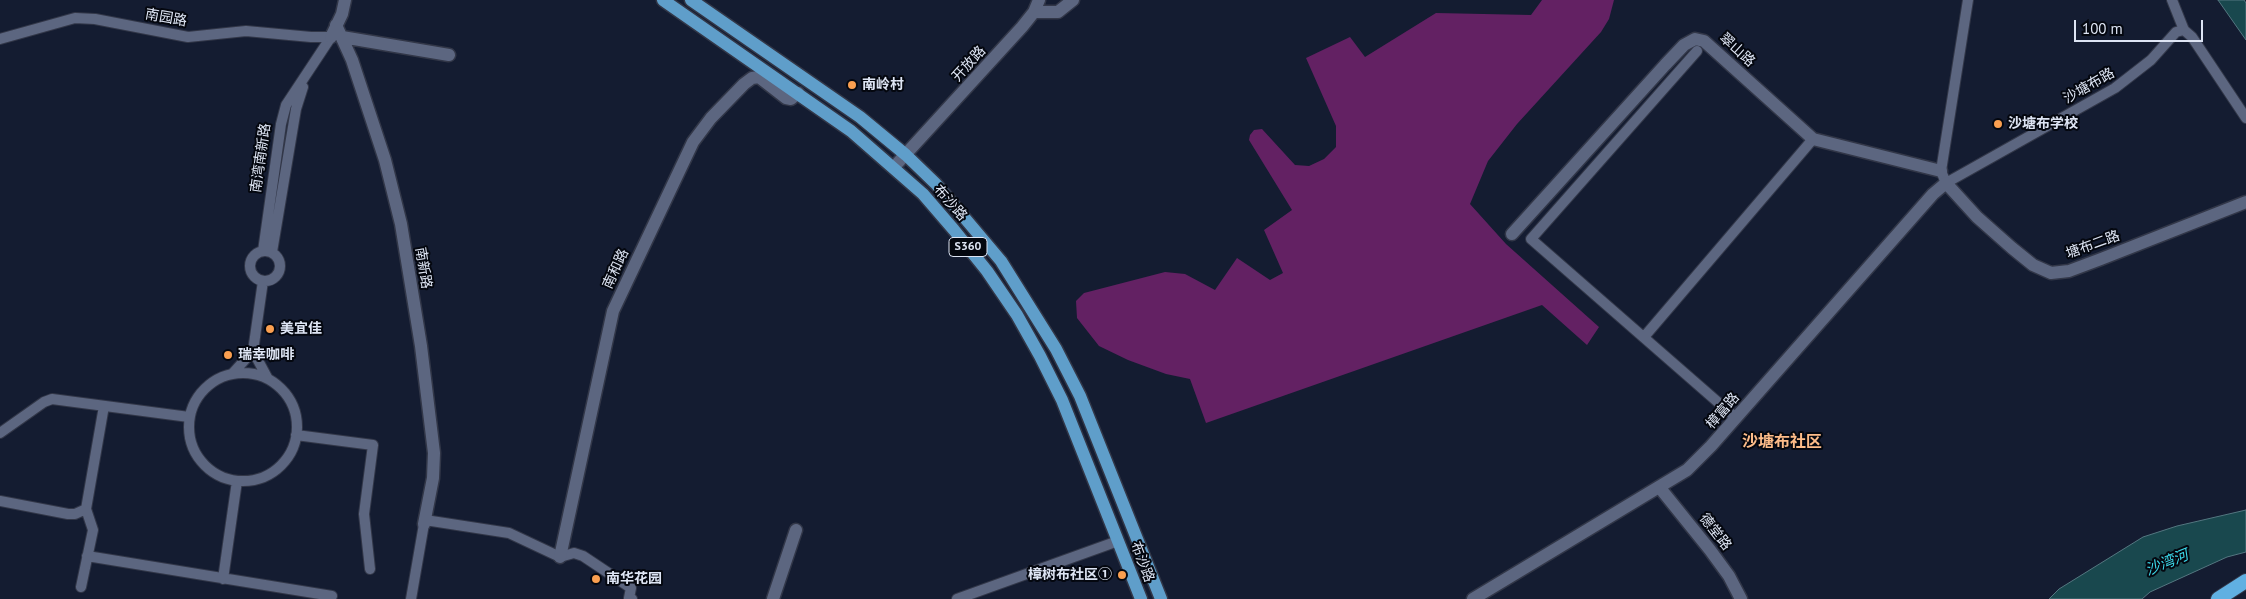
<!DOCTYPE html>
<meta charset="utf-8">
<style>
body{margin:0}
#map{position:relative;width:2246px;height:599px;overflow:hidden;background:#141c31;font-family:"PT Sans",sans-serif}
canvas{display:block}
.scale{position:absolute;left:2074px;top:20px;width:129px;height:22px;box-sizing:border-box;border:2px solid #dee5f4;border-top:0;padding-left:6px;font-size:15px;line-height:18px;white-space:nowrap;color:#dee5f4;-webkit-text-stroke:4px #04070f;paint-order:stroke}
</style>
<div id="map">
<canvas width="2246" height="599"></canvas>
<div class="scale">100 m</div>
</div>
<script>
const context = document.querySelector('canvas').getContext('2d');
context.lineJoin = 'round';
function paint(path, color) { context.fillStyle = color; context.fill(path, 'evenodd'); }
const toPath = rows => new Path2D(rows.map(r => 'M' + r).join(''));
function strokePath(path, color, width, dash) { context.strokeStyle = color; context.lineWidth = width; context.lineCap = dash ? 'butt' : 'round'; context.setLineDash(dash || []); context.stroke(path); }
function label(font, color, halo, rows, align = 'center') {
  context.font = font + ' "PT Sans","Noto Sans SC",sans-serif'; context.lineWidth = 4; context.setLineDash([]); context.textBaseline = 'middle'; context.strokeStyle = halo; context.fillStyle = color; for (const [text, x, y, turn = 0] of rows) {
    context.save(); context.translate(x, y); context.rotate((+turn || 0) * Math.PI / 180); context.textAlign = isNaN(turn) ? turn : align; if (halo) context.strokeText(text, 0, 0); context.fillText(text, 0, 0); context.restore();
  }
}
paint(toPath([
 [1542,0,1614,0,1609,19,1601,32,1517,124,1488,161,1470,204,1506,244,1599,327,1587,345,1542,305,1206,423,1190,379,1166,374,1128,360,1099,346,1077,318,1076,301,1084,293,1165,272,1185,274,1215,290,1237,258,1270,280,1283,273,1264,230,1292,210,1249,140,1250,135,1254,130,1262,129,1295,165,1309,166,1324,159,1336,147,1336,126,1306,58,1350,37,1365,57,1436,13,1531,15]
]), '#632163');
const water = toPath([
 [2218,0,2244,0,2246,3,2246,40,2218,0],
 [2246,510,2246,552,2227,557,2150,592,2142,599,2049,599,2059,589,2143,537,2177,526,2246,510]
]);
paint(water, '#19484e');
strokePath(water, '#547780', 1);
const minor = toPath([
 [1968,0,1941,171,1946,183,2115,88,2151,60,2176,32,2184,30],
 [2172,0,2184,30],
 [2184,30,2192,37,2246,118],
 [0,39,75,18,95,19,188,37,246,31,311,37,331,37],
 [1697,51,1531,239,1736,418],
 '250 266a15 15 0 1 1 30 0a15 15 0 1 1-30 0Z',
 [263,251,281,124,286,105,331,37],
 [272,252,296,109,303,87],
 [1644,337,1813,139],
 [253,351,268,379],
 '189 427a54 54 0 1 1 108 0a54 54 0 1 1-108 0Z',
 [232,374,253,351,263,281],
 [0,433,44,402,52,399,189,417],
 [296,435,373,445,364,514,370,569],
 [0,501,68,514,75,514,86,509],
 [425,520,509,533,560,557,574,553,583,556,631,588,629,598,632,599],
 [87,556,332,596],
 [223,579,237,481],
 [81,587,93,530,86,509,104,406],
 [411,599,424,524],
 [957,599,1118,541]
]);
const tertiary = toPath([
 [1034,12,1039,0],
 [336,25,352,60,385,160,401,224,421,346,434,453,433,478,424,524],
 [331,37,342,14,345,0],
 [342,37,449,55],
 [894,167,1022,27,1034,12,1058,12,1073,0],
 [1512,234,1665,65,1684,45,1695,39,1704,41,1813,139,1941,171],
 [1660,488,1710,550,1729,576,1741,599],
 [560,557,613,311,693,142,711,118,744,84,752,78,759,77,786,98,791,99,798,93],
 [773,599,796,530],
 [1473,599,1687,470,1711,446,1933,194,1946,183,1977,217,2012,248,2033,265,2051,273,2069,271,2101,259,2246,202]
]);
const primary = toPath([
 [663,0,851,131,923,194,954,230,987,271,1017,315,1040,356,1062,400,1141,599],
 [691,0,860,117,906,155,936,184,1001,261,1056,349,1080,396,1161,599]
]);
const trunk = toPath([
 [2218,599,2246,581]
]);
strokePath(minor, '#323748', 12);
strokePath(tertiary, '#323748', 15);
strokePath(primary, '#323748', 15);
strokePath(trunk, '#323748', 16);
strokePath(minor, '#5c6680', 10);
strokePath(tertiary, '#5c6680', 12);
strokePath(primary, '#5f9eca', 12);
strokePath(trunk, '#60b0e2', 14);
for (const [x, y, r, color] of [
 [852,85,5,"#fa9f50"],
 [1998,124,5,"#fa9f50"],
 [270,329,5,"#fa9f50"],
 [228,355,5,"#fa9f50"],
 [1122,575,5,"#fa9f50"],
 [596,579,5,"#fa9f50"]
]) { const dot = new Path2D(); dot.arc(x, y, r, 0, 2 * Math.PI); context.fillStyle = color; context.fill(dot); strokePath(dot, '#04070f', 2); }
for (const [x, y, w] of [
 [968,247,38]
]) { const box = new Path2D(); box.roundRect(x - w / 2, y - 9.5, w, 19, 4); context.fillStyle = '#04070f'; context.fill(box); strokePath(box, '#dee5f4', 1); }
label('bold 12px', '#dee5f4', null, [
 ["S360",968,247]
]);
label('14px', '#dee5f4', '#04070f', [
 ["南园路",166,18,10],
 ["翠山路",1737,50,42],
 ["开放路",969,64,-48],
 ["沙塘布路",2089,86,-30],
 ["南湾南新路",261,158,-82],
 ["布沙路",950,203,48],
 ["塘布二路",2093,245,-20],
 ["南新路",423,268,81],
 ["南和路",616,269,-65],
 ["樟富路",1723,411,-49],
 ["德堂路",1715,532,52],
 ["布沙路",1142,562,69]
]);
label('bold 14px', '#dee5f4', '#04070f', [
 ["南岭村",862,85],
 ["沙塘布学校",2008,124],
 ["美宜佳",280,329],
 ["瑞幸咖啡",238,355],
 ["樟树布社区①",1112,575,"right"],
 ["南华花园",606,579]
], 'left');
label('italic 15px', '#3cd8e9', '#04070f', [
 ["沙湾河",2167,563,-22]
]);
label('bold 16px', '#fdbc89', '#04070f', [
 ["沙塘布社区",1782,442]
]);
</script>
